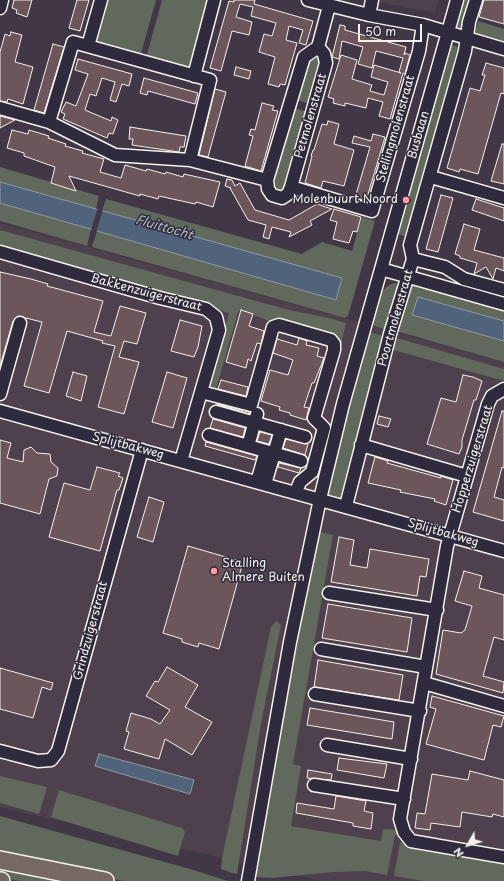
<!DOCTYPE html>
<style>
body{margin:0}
#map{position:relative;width:504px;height:881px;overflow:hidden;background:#413746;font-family:"Playpen Sans",sans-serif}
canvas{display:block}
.north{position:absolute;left:448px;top:825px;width:40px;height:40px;-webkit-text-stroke:3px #2f2a3d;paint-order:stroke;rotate:231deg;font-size:11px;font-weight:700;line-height:16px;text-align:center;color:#f4f1e8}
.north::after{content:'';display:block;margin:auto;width:14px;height:18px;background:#f4f1e8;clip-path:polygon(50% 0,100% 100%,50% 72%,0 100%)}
.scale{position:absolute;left:358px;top:24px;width:64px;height:18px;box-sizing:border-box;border:2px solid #f4f1e8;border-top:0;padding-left:5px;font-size:12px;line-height:14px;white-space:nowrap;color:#f4f1e8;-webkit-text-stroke:3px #2f2a3d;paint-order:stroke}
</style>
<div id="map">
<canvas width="504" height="881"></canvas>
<div class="north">N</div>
<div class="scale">50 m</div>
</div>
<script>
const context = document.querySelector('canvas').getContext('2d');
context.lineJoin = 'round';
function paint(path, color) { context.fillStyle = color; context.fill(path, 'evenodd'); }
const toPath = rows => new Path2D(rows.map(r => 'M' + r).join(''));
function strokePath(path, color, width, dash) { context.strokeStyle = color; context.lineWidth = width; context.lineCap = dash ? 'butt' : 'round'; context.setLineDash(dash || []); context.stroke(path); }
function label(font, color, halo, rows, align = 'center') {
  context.font = font + ' "Playpen Sans",sans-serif'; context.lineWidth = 3; context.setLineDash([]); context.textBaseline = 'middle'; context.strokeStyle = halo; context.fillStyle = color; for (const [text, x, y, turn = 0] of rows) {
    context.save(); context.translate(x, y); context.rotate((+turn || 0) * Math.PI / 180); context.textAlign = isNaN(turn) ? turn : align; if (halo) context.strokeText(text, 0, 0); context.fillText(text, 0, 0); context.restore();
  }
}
paint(toPath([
 [378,0,438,0,435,13,378,2],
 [0,223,504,362,504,881,321,881,0,807]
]), '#4e404c');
paint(toPath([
 [108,0,156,0,140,57,95,43],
 [162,0,208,0,188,69,146,58],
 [462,0,472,0,463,33,453,30],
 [478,21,504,29,504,45,474,36],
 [450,44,458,47,408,232,406,236,403,236,399,234,398,231],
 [315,54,320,56,323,59,310,104,296,100,308,57],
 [294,108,308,112,284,193,275,190,272,185],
 [0,167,99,196,96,209,0,182],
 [106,199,302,254,322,242,352,251,362,217,375,221,348,316,345,318,92,247,97,231,336,300,340,286,342,278,102,211],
 [0,203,91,229,87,246,0,221],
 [0,230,289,310,329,318,346,323,340,349,331,338,269,321,241,310,238,312,215,393,207,391,229,313,0,249],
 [395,283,398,284,386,330,370,324,383,290,389,285],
 [409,283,504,310,504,321,418,297,412,315,504,341,504,362,396,331],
 [369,332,383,336,351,463,342,497,338,501,328,498,327,493],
 [397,338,504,369,504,381,390,349,392,340],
 [317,531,333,535,293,764,301,766,291,826,381,841,383,829,397,830,398,834,395,836,387,875,365,871,333,872,273,878,255,877,294,642],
 [276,621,281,625,261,724,237,874,232,873,221,869,222,858,271,627],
 [0,776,47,787,39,814,0,803],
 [59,790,182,828,185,832,178,856,51,817],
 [0,816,190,869,228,881,123,881,0,857],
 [403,841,413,849,504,863,504,881,423,881,394,876,400,843],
 [0,867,68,881,19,881,0,877]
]), '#60695c');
const water = toPath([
 [0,182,342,278,336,300,0,203,0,182],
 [418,297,504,321,504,341,412,315,418,297],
 [99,754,194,780,190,794,95,766,99,754]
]);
paint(water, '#50637b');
strokePath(water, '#929ca7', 1);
paint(toPath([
 [98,207,103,209,96,233,91,231]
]), '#413746');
const building = toPath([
 [14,0,32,0,27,17,16,13,17,10,12,8,14,0],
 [77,0,89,0,80,31,69,28,77,0],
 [234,0,255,0,254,4,313,21,306,45,299,43,303,30,289,26,286,40,297,43,285,85,280,84,279,87,268,84,275,57,259,52,264,34,272,36,276,23,251,16,253,7,240,4,236,17,252,22,249,35,232,31,221,71,210,68,229,1,234,2,234,0],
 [484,0,504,0,504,24,479,17,484,0],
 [340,25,345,26,345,30,406,47,404,55,405,53,410,55,405,74,403,73,390,119,379,116,383,102,368,98,366,108,345,103,345,106,333,103,334,99,328,97,341,55,357,60,352,79,372,85,370,91,384,95,388,82,371,77,374,65,401,73,399,72,403,58,376,51,372,68,358,64,363,47,342,41,339,59,332,57,340,25],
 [11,32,22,35,15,62,33,67,23,104,8,99,7,102,0,101,0,52,5,34,10,36,11,32],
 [53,44,64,47,44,113,34,110,53,44],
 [78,59,132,74,129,86,122,84,116,102,110,100,115,82,102,78,96,96,90,94,85,110,111,121,112,117,118,120,113,134,109,133,107,138,63,119,65,114,61,112,66,102,76,106,88,74,75,70,78,59],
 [486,63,504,68,504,94,501,93,478,174,460,169,459,172,447,168,470,88,480,91,485,75,482,75,486,63],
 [236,67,251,71,249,79,234,75,236,67],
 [144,78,198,93,195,104,148,91,147,95,140,93,144,78],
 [215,89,226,92,208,157,199,155,215,89],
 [262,103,274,106,272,110,278,111,261,171,245,166,253,136,249,135,251,129,255,130,262,103],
 [0,116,15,120,0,128,0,116],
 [328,121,339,124,334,144,354,150,344,186,323,181,321,188,305,183,312,156,311,156,313,150,314,150,322,124,327,125,328,121],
 [130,127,186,136,184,147,180,147,179,152,132,145,133,139,129,139,130,127],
 [12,130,28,134,29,130,49,136,48,138,66,144,65,146,83,151,82,153,104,159,100,172,121,178,125,165,146,171,147,169,165,174,166,172,183,177,184,174,220,182,213,207,196,202,195,204,159,196,158,199,140,194,140,196,69,176,76,191,51,183,55,167,24,156,24,153,7,148,12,130],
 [373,134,385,137,366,201,355,198,370,147,352,143,354,136,371,141,373,134],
 [502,144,504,144,504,184,491,181,502,144],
 [227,179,232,180,235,186,240,183,255,210,289,220,317,204,332,209,310,221,312,225,289,237,291,232,272,227,269,239,263,237,266,225,248,220,230,188,231,188,225,186,227,179],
 [441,195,453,198,438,252,426,249,441,195],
 [476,199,504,208,504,221,472,210,476,199],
 [334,209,361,217,357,232,353,231,349,243,333,239,337,222,330,220,334,209],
 [464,224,480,229,474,250,504,258,504,271,496,268,493,279,486,267,474,274,477,263,460,258,460,256,455,254,464,224],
 [0,272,31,279,48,284,47,286,103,301,94,332,111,336,120,306,146,313,137,344,124,341,119,357,139,362,124,414,98,407,115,346,102,343,103,341,67,331,49,393,24,386,42,322,18,316,13,321,0,366,0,272],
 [241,310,253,314,249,326,264,331,261,344,257,343,251,361,248,359,246,368,226,362,241,310],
 [180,320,202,326,198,347,194,357,171,351,180,320],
 [299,338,307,341,306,345,319,348,317,356,324,358,314,383,312,383,304,407,309,408,306,420,290,415,290,413,279,410,280,407,261,401,270,370,288,375,293,360,273,353,277,339,297,345,299,338],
 [73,372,87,376,81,401,66,396,73,372],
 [167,372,187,378,173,428,152,422,167,372],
 [463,375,473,377,482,381,476,400,474,400,462,440,462,447,459,454,427,444,441,398,456,402,463,375],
 [221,380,248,387,246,396,218,389,221,380],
 [217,404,249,412,250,412,249,414,217,404],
 [502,411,504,411,504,468,502,467,494,497,504,500,504,521,473,512,502,411],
 [379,416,391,419,388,427,377,424,379,416],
 [213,419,245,428,243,437,210,428,213,419],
 [260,432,272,435,269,444,257,441,260,432],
 [286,439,308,444,305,455,283,448,286,439],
 [0,440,11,443,7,458,23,462,24,450,31,447,37,453,50,454,51,462,58,468,57,476,49,479,40,514,0,503,0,440],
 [206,442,257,456,255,460,205,446,206,442],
 [375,457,388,461,387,463,441,478,441,476,453,480,446,505,434,501,435,499,400,492,401,490,368,483,375,457],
 [279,463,301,468,299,473,278,467,279,463],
 [97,467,120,473,118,476,123,478,119,490,117,490,100,551,49,537,64,483,90,490,97,467],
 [149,497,164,502,153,542,137,537,149,497],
 [339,537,354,540,350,565,367,568,370,549,429,559,426,577,420,576,417,596,331,582,339,537],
 [188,546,243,562,219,649,199,643,198,647,182,642,182,639,163,633,188,546],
 [464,571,482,576,479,588,504,595,504,640,494,637,483,676,504,682,503,693,436,674,443,630,461,633,465,630,472,606,455,601,464,571],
 [328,604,412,618,407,652,322,638,328,604],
 [318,660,403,675,399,700,314,687,318,660],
 [167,667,198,685,185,707,212,722,192,755,165,739,159,759,124,749,129,732,126,731,131,713,151,719,160,724,170,710,146,696,155,681,158,682,167,667],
 [0,668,53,683,51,690,42,687,33,718,0,709,0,668],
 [432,696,504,716,501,727,493,725,484,760,426,744,436,709,430,707,432,696],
 [310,708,394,722,392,739,307,725,310,708],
 [339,758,387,764,384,778,337,770,339,758],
 [308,770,332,774,331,780,307,778,308,770],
 [470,771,504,780,504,817,493,814,492,817,462,812,460,827,431,823,430,830,415,828,417,813,425,814,432,774,468,780,470,771],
 [336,796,366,801,364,811,373,813,371,829,353,826,353,823,296,813,297,803,334,809,336,796]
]);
paint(building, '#6c565b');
strokePath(building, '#f4f1e8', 1);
const minor = toPath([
 [308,0,369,15,423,25,504,49],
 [0,8,2,0],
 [369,15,372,0],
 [88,46,101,0],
 [318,47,329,6],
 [194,76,214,0],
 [0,108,49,122,115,155,190,160,267,180,268,189,272,195,282,198,288,194,291,187,372,211,419,51,423,25],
 [49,122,73,42,210,80,190,160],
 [431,177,504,198],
 [267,180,304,57,318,47],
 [291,187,326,63,324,54,318,47],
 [0,252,160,298,206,309,216,317,219,330,181,461],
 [413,259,445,267,464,279,504,290],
 [381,269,504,304],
 [504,389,492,396,488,404,447,546,400,819,404,832,411,841,504,857],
 [201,392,251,405,273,327,279,325,331,340,334,344,334,350,314,418,324,428,312,472,300,482,296,492],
 [0,394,20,323],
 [0,411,504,551],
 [216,412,305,437],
 [209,435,301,461],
 [361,445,467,476],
 [248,446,257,414],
 [257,482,266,451],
 [265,484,281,430],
 [346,506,390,334,413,259,410,245,465,51,469,22,476,0],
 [329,593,437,610],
 [321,649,426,667],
 [424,683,504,706],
 [315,694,420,711],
 [327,745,411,759],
 [0,751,38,761,51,760,58,751,142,450],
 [314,785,404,799],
 [248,881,290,642,320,499,343,404,457,0]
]);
const highway = toPath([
 [0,860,105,881],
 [0,881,1,881]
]);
strokePath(minor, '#f4f1e8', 15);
strokePath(highway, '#f4f1e8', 20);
strokePath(minor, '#2f2a3d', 12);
strokePath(highway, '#766964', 17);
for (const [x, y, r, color] of [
 [406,200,4,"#ff9aa2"],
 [214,571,4,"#ff9aa2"]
]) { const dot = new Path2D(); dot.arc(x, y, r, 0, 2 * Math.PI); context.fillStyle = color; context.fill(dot); strokePath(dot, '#2f2a3d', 1.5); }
label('12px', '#f4f1e8', '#2f2a3d', [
 ["Petmolenstraat",311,116,-74],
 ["Stellingmolenstraat",396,129,-74],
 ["Busbaan",419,135,-74],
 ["Bakkenzuigerstraat",146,293,15],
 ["Poortmolenstraat",396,318,-74],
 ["Splijtbakweg",128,446,15],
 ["Hopperzuigerstraat",473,459,-73],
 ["Splijtbakweg",443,533,16],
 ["Grindzuigerstraat",91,631,-75]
]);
label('12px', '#f4f1e8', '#2f2a3d', [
 ["Molenbuurt Noord",398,200],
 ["Stalling",222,564,"left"],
 ["Almere Buiten",222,578,"left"]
], 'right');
label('italic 13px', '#b2b8bc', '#2f2a3d', [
 ["Fluittocht",164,228,16]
]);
</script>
